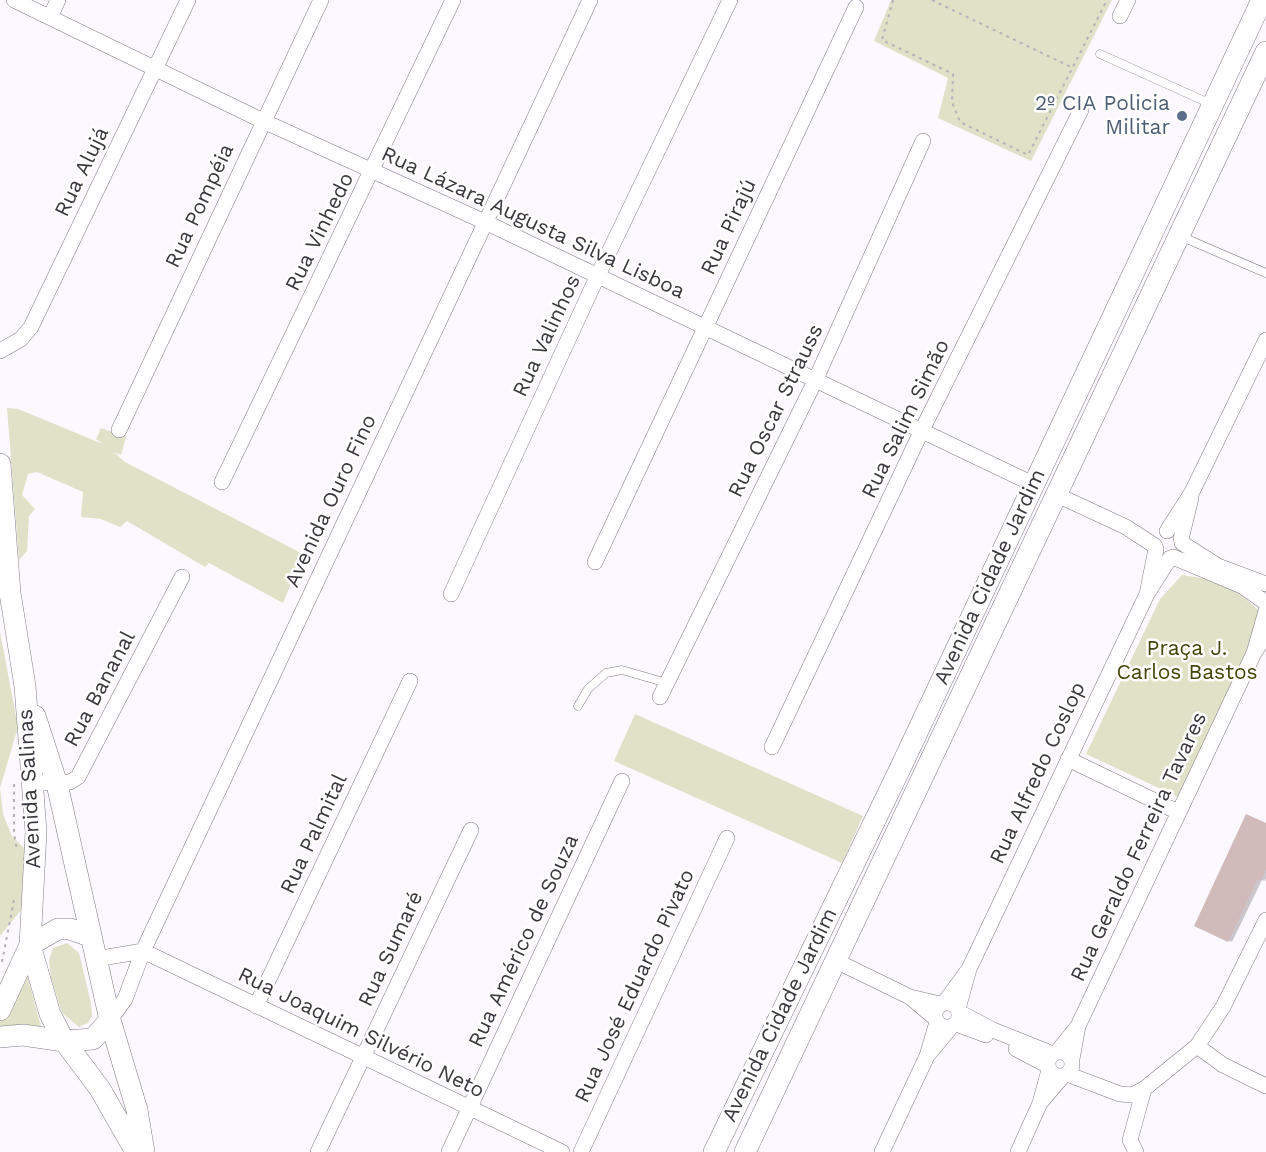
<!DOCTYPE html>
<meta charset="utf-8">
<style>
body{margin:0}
canvas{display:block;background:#fcf8ff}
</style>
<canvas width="1266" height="1152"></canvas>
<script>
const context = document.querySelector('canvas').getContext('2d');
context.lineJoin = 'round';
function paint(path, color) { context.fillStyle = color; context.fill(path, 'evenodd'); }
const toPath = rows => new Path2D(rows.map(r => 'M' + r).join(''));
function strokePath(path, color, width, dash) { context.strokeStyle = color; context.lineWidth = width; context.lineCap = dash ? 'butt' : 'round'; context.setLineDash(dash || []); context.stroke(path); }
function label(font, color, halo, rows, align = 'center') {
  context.font = font + ' "Work Sans",sans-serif'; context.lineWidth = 5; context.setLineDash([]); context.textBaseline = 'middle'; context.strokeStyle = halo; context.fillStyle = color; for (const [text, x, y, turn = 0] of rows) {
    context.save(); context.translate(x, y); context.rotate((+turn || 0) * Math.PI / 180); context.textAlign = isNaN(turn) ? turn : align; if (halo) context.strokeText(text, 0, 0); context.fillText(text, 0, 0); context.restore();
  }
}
paint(toPath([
 [891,0,1112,0,1031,161,938,118,948,78,874,41],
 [7,408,18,409,103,444,96,439,101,428,126,437,121,455,114,452,125,462,303,554,283,603,209,563,205,567,127,521,120,527,101,519,81,517,83,492,37,472,28,474,22,495,35,509,29,516,27,551,19,560],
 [1182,575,1213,580,1239,593,1263,614,1248,654,1178,797,1086,754,1160,599],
 [0,632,18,727,0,788,3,814,12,836,27,851,22,909,0,936],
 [635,714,863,816,842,863,614,761],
 [67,943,79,953,91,1003,92,1016,88,1023,79,1027,62,1013,51,977,49,960,53,948],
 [26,971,41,1027,0,1031,0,1023]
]), '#dfe2c7');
paint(toPath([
 [1266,825,1266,878,1265,881,1262,880,1232,942,1200,928]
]), '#0003');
paint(toPath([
 [1246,814,1266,823,1266,869,1261,881,1258,879,1228,942,1194,926]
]), '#d0bbba');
const lane = toPath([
 [1100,54,1211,104],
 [1180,236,1266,273],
 [578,706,588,689,606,673,622,670,667,683]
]);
const street = toPath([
 [14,0,263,121,485,222,1033,484],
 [1120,16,1128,0],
 [50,17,58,0],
 [0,351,21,339,31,327,188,0],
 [119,430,321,0],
 [222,482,453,0],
 [1055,494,1126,527,1155,546],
 [1167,531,1192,492,1266,340],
 [1181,539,1191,498],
 [1182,543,1218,566,1266,584],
 [1156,549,1147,594,1170,558],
 [1173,557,1242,586,1266,603],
 [595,562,856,7],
 [451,594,598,275,730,0],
 [1266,611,1254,653,1266,635],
 [660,697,815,381,923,141],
 [772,747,922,430,1081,110],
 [1068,759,1178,812],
 [32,783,70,782,78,777,182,577],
 [143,951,562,1152],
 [96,959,143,951],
 [836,961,910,997],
 [969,969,1147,594],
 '935 1015a12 12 0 1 1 24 0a12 12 0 1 1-24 0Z',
 [944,1003,969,969,958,1009],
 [256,1006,410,681],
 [959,1012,993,1030,1053,1054],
 [935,1018,910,997,940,1004],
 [110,1020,125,999,143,951,590,0],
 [937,1022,927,1056,952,1026],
 [956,1024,986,1035],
 [1078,1026,1254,653],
 [1197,1046,1223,1065,1266,1086],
 [1016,1049,1048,1066],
 '1048 1064a12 12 0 1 1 24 0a12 12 0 1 1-24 0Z',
 [1057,1052,1078,1026,1072,1059],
 [1049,1070,1040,1103,1063,1076],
 [1067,1074,1120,1094,1132,1095,1144,1089,1197,1046,1223,1007,1266,920],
 [318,1152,471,830],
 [449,1152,622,781],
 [581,1152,727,838],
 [882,1152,927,1056],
 [1018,1152,1040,1103],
 [1136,1152,1130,1140,1144,1089]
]);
const secondary = toPath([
 [0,464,10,593,25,686,36,832,30,945,50,1014,64,1041,100,1089,136,1152],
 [35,716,57,784,110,1020,137,1110,144,1152],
 [0,1010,30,945,58,929,70,929,90,936],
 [0,1037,23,1035,64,1041,93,1039,110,1020],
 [714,1152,898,773,1262,0],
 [745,1152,1266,52]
]);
strokePath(lane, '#827a88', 9);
strokePath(street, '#827a88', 16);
strokePath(secondary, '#827a88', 22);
strokePath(toPath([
 [893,0,882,40,953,74,952,102,960,122,1028,155,1107,0],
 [932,0,1073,68],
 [14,784,14,833,17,850],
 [2,962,14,900]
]), '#b6b2b9', 2, [3, 4.5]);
strokePath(lane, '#fff', 8);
strokePath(street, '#fff', 15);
strokePath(secondary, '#fff', 21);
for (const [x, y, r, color] of [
 [1182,116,6,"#5c6f8a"]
]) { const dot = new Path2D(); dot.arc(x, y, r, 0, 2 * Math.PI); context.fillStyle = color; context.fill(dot); strokePath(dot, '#fff', 2); }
label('21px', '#4e5e75', '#fff', [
 ["2º CIA Policia",1170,104],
 ["Militar",1170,128]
], 'right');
label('21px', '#3b373e', '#fff', [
 ["Rua Alujá",82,172,-64],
 ["Rua Pompéia",200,206,-65],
 ["Rua Lázara Augusta Silva Lisboa",533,223,25],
 ["Rua Pirajú",729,227,-65],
 ["Rua Vinhedo",320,232,-64],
 ["Rua Valinhos",547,336,-65],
 ["Rua Oscar Strauss",776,411,-64],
 ["Rua Salim Simão",906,419,-64],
 ["Avenida Ouro Fino",331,501,-65],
 ["Avenida Cidade Jardim",990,577,-65],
 ["Rua Bananal",100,689,-62],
 ["Rua Alfredo Coslop",1038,773,-65],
 ["Avenida Salinas",30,789,-93],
 ["Rua Palmital",314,834,-65],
 ["Rua Geraldo Ferreira Tavares",1139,847,-65],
 ["Rua Américo de Souza",524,941,-65],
 ["Rua Sumaré",391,949,-65],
 ["Rua José Eduardo Pivato",635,986,-65],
 ["Avenida Cidade Jardim",780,1015,-64],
 ["Rua Joaquim Silvério Neto",361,1033,26]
]);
label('21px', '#444509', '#fff', [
 ["Praça J.",1187,649],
 ["Carlos Bastos",1187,673]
]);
</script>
